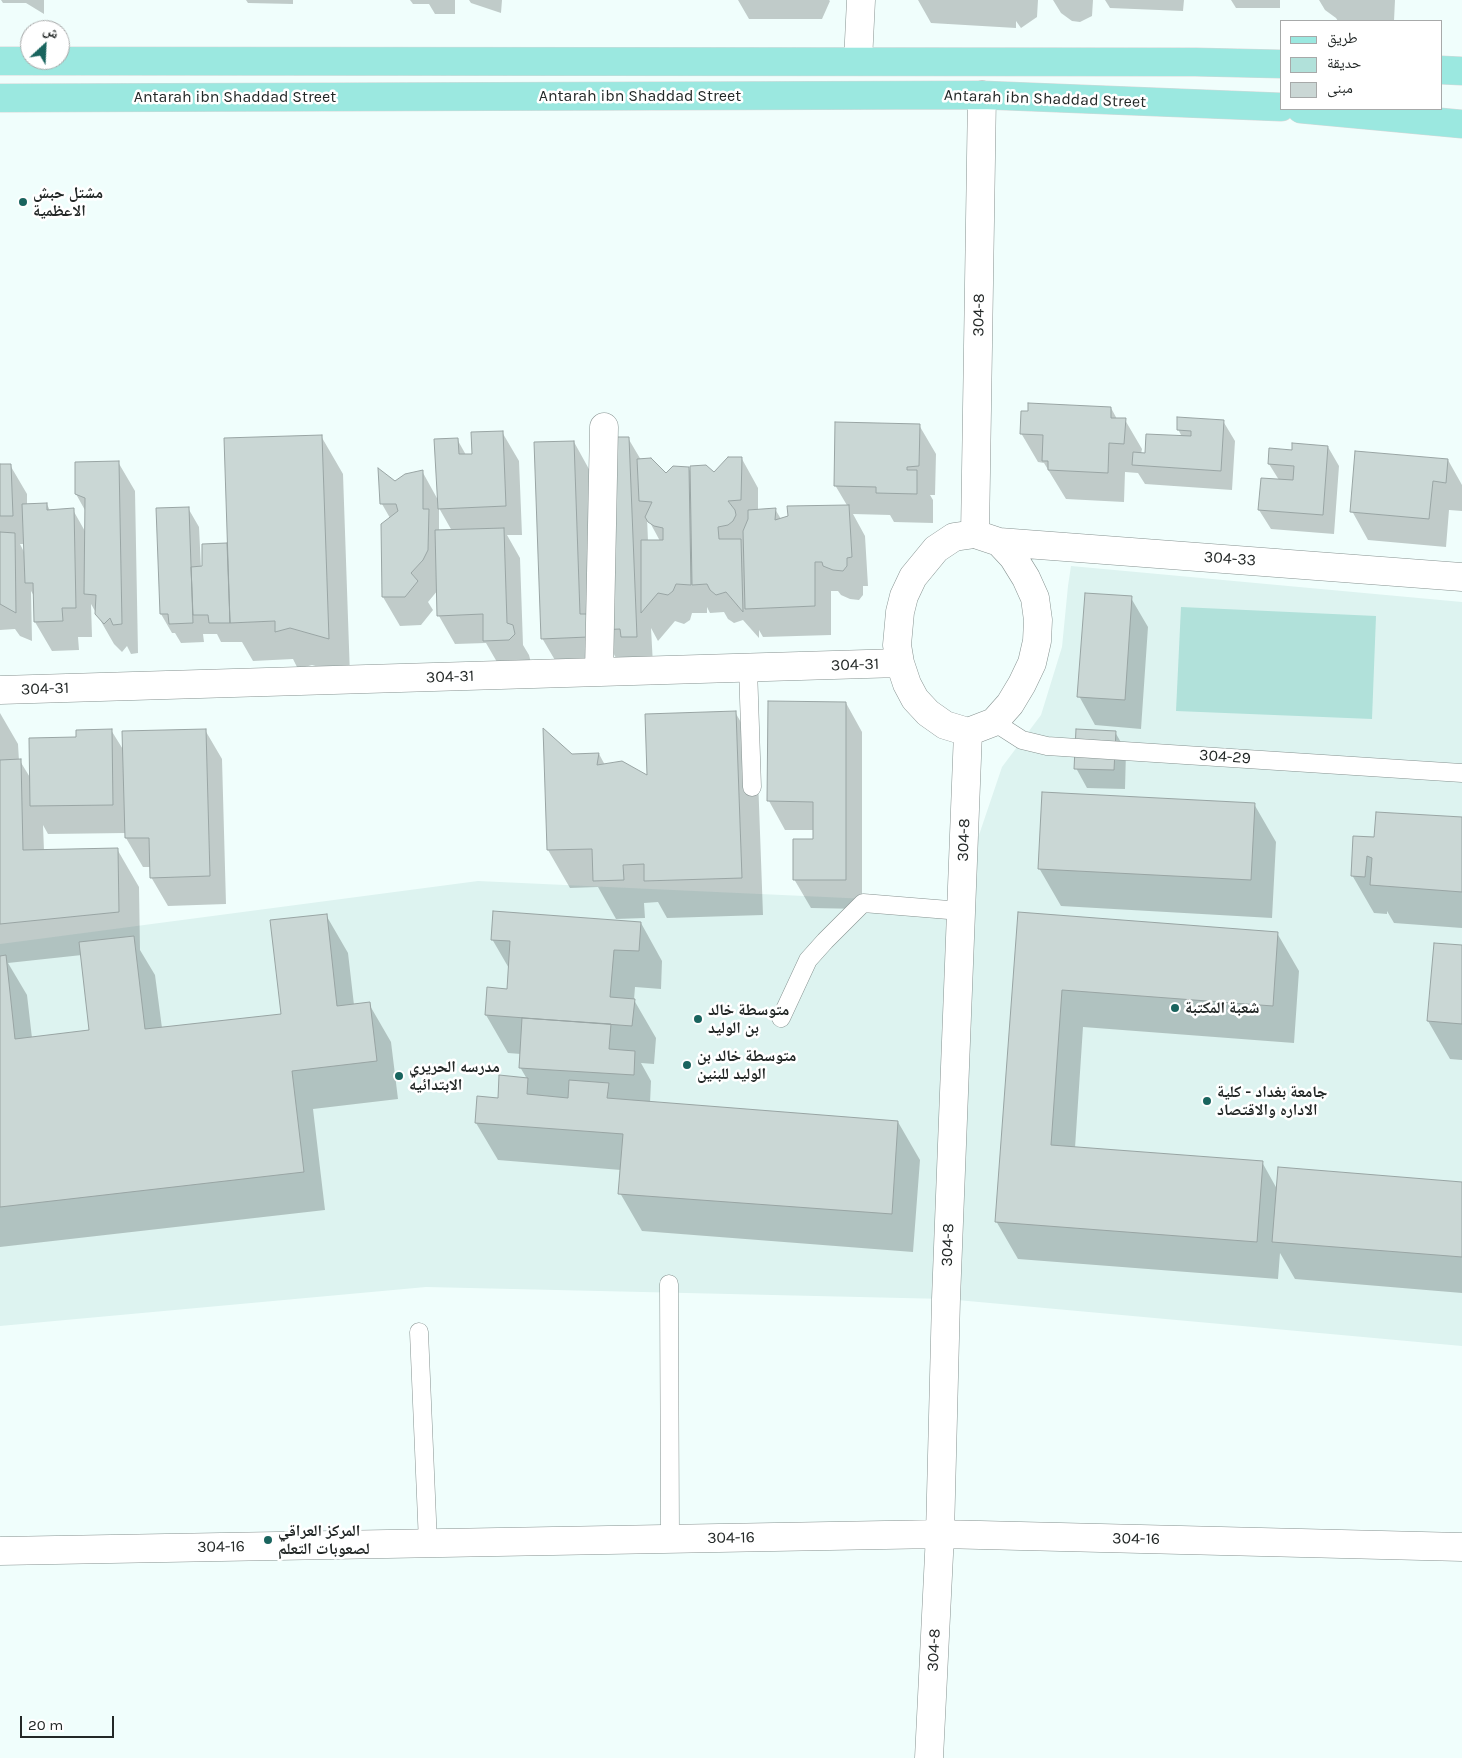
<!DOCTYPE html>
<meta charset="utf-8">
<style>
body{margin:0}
#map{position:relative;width:1462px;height:1758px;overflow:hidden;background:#f0fefc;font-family:Karla,"Noto Naskh Arabic",sans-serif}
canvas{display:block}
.legend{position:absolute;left:1280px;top:20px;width:162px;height:90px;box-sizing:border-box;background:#fff;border:1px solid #a7a9a9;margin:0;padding:6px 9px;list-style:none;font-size:15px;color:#232827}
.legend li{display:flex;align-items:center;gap:10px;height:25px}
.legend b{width:25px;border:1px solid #a7a9a9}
.north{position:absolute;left:20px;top:20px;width:50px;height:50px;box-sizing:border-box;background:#fff;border:1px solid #a7a9a9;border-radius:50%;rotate:25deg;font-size:14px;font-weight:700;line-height:20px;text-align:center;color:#232827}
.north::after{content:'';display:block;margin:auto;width:18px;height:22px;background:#19645e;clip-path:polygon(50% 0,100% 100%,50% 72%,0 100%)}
.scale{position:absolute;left:20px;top:1716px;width:94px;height:22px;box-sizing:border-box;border:2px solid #232827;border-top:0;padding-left:6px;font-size:15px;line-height:18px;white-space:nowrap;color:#232827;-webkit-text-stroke:4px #fff;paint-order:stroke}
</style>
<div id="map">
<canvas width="1462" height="1758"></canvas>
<ul class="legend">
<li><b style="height:6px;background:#9be8e0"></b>طريق</li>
<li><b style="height:14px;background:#b1e1da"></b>حديقة</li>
<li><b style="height:14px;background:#cad7d5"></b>مبنى</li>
</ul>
<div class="north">ش</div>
<div class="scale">20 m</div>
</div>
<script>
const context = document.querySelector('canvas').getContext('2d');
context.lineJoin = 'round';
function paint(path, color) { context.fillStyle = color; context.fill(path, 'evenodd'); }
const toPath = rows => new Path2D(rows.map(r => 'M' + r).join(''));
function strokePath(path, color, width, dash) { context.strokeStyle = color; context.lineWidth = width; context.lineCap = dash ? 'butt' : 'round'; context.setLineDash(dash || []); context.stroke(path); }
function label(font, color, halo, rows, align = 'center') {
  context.font = font + ' Karla,"Noto Naskh Arabic",sans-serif'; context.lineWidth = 5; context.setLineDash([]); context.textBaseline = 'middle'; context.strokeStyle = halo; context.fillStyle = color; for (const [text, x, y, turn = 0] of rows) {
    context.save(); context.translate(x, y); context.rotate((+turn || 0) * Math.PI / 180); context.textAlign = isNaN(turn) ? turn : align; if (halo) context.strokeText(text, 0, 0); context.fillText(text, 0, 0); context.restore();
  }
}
paint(toPath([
 [1071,566,1462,602,1462,1346,946,1299,426,1287,0,1326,0,944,478,881,956,903,1002,767,1041,715,1062,647,1068,586]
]), '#ddf3f0');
paint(toPath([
 [1181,607,1376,616,1372,719,1176,711]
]), '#b1e1da');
paint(toPath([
 [1,0,44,0,44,14,26,3,3,3],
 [246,0,293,0,293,4,248,3],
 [410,0,455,0,455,14,435,14,429,4,413,4],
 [469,0,502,0,501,13,471,3],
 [738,0,829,0,830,1,822,19,749,19],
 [918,0,1038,0,1037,17,1021,28,1016,21,1016,28,931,23],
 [1053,0,1093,0,1092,16,1080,22,1072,21,1061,13],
 [1105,0,1184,0,1183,11,1110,8],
 [1231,0,1280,0,1280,8,1236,8],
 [1319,0,1395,0,1394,21,1338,21,1336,18,1325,10],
 [1111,408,1117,419,1125,420,1142,449,1141,454,1146,454,1182,437,1178,429,1223,421,1235,441,1232,490,1145,484,1138,473,1125,472,1124,502,1066,499,1044,463,1038,462,1021,433],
 [919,425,936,454,935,495,930,495,933,500,933,523,894,522,890,515,853,514,865,536,868,586,863,586,863,595,859,600,850,599,841,595,838,591,831,591,831,635,763,637,759,630,759,638,743,620,734,623,728,619,724,612,710,613,707,607,707,613,692,613,690,620,684,624,675,621,658,641,651,628,653,665,616,658,600,629,628,438,641,460,666,475,688,468,692,473,714,474,742,459,758,488,758,510,775,509,781,519,848,507,835,485],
 [647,517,660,541,648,541],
 [502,432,519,461,522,535,507,535,520,558,523,645,529,655,531,663,501,669,486,643,455,644,439,616,438,590,428,602,433,610,421,625,400,626,383,597,390,518,382,504,380,470,395,482,422,471,438,500,457,439,466,455,473,455],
 [439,508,452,531,440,531,439,529],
 [321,436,343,474,350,676,312,665,298,669,293,659,253,661,242,642,221,642,217,634,203,634,204,642,181,643,175,633,172,633,161,614,188,508,199,527,201,568,204,567,203,545,228,544],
 [574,442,590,471,604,666,559,667,542,638],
 [1328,447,1339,466,1334,534,1271,529,1259,510,1279,480,1269,464,1293,451],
 [1448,460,1462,485,1462,511,1449,510,1446,547,1368,540,1352,511],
 [118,462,135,491,138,653,131,654,127,646,122,652,114,644,91,604,92,637,78,637,79,650,52,651,35,622,34,596,31,591,32,641,20,636,15,629,0,630,0,466,10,465,27,494,27,505,47,504,50,511,73,510,86,533,86,512,76,494],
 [20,544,25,544,25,554],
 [1131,598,1148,627,1141,729,1095,725,1079,696],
 [769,702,846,703,862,732,862,909,811,908,794,879,814,840,814,830,785,830,769,801],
 [735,712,757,750,763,915,667,918,658,902,644,903,645,918,616,919,598,887,570,888,548,850,571,755,599,754,605,765,648,777],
 [0,713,18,744,19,761,20,761,31,779,78,738,111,730,124,751,205,730,222,759,226,904,168,906,151,877,151,867,143,867,126,838,126,833,48,834,43,825,44,851,117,849,139,887,140,950,155,975,162,1028,282,1015,326,915,348,953,354,1005,369,1004,391,1042,398,1099,313,1109,325,1210,0,1247],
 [82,955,91,1031,32,1038,27,995,8,963],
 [1115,732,1126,751,1125,789,1087,788,1076,768],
 [1254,804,1276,842,1272,918,1061,906,1039,868],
 [1462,819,1462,928,1394,923,1387,911,1387,914,1374,913,1352,875,1375,839],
 [1019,913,1277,933,1299,971,1294,1043,1083,1027,1075,1148,1262,1162,1277,1189,1462,1184,1462,1293,1295,1279,1280,1253,1278,1279,1018,1259,996,1221],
 [641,923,662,961,661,989,635,987,634,1000,656,1038,654,1064,641,1063,651,1081,650,1103,898,1122,920,1160,913,1252,642,1231,620,1193,621,1170,498,1160,476,1123,499,1099,527,1079,520,1067,521,1054,508,1053,486,1015,488,989,508,990,510,970,492,939],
 [1462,947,1462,1060,1450,1059,1428,1021]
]), '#0003');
const building = toPath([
 [1028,403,1111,407,1111,418,1126,418,1124,444,1109,443,1108,473,1048,470,1048,461,1042,461,1043,435,1020,434,1021,411,1028,411,1028,403],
 [1177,417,1224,420,1221,471,1132,465,1133,452,1145,453,1146,434,1191,436,1191,431,1177,430,1177,417],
 [835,422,920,424,919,466,907,467,907,470,917,470,917,494,876,493,876,487,834,486,835,422],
 [503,431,506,506,438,509,434,439,458,438,459,454,472,454,471,432,503,431],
 [322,435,329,639,290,628,275,632,275,621,230,623,224,438,322,435],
 [607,437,629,437,637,637,621,637,620,629,599,630,607,437],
 [574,441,580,614,588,614,588,637,541,639,534,442,574,441],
 [1292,443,1328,446,1323,515,1258,510,1261,478,1293,480,1294,466,1268,464,1269,448,1292,450,1292,443],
 [1355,451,1448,459,1446,483,1433,481,1429,519,1350,512,1355,451],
 [728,457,742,457,741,500,728,501,735,510,736,515,733,521,728,525,718,527,719,539,741,539,743,612,726,592,716,595,710,590,707,584,692,585,690,466,706,465,714,472,728,457],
 [651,458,666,473,673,466,689,467,691,585,676,584,673,591,668,595,658,593,641,613,641,540,663,540,663,528,654,526,648,522,645,517,652,502,639,501,637,459,651,458],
 [119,461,122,624,113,625,110,618,104,624,95,614,96,595,84,594,85,498,75,494,75,462,119,461],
 [0,464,11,464,13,516,0,516,0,464],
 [378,468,395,481,405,474,423,470,423,509,429,509,428,550,423,560,411,573,418,581,405,597,382,597,381,524,398,511,396,504,380,504,378,468],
 [47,503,47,510,74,508,76,608,62,608,63,621,34,622,33,583,25,583,22,504,47,503],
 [849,505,852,557,847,558,847,566,843,571,833,570,823,566,822,562,815,562,815,606,745,609,743,531,748,519,748,510,776,508,775,520,788,516,787,506,849,505],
 [189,507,193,623,169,624,168,614,160,614,156,508,189,507],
 [504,528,507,623,513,625,515,634,509,640,483,641,483,614,437,616,435,530,504,528],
 [0,532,15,533,16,613,0,604,0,532],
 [227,543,230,623,209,623,208,615,193,615,191,567,202,566,202,544,227,543],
 [1085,593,1132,596,1125,700,1077,697,1085,593],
 [768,701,846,702,846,880,793,880,793,839,813,839,813,802,767,801,768,701],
 [736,711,742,878,644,881,644,864,623,865,624,880,593,881,592,849,547,850,543,728,572,754,599,753,597,765,622,761,647,775,645,714,736,711],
 [112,729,113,805,30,806,29,738,76,737,76,730,112,729],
 [206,729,210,876,150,878,149,838,125,838,122,731,206,729],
 [1076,729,1116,731,1114,770,1074,769,1076,729],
 [21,759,23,850,118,848,119,912,0,924,0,760,21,759],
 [1042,792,1255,803,1251,880,1038,869,1042,792],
 [1376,812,1462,817,1462,892,1370,885,1372,858,1367,856,1365,877,1351,876,1353,836,1374,837,1376,812],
 [493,911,641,922,639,951,614,950,610,997,635,999,632,1026,485,1015,487,987,507,989,510,941,491,940,493,911],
 [1018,912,1278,932,1273,1006,1062,990,1051,1145,1263,1161,1257,1242,995,1222,1018,912],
 [327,914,337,1006,370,1002,377,1061,292,1071,304,1172,0,1207,0,956,6,955,15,1039,89,1030,79,942,134,936,145,1029,281,1014,270,920,327,914],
 [1434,943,1462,945,1462,1024,1427,1021,1434,943],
 [522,1018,611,1024,609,1049,635,1051,634,1075,519,1068,522,1018],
 [499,1075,528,1078,527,1094,568,1098,569,1080,609,1083,607,1098,898,1121,892,1214,618,1194,623,1134,475,1123,477,1096,498,1098,499,1075],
 [1278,1167,1462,1182,1462,1257,1272,1242,1278,1167]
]);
paint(building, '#cad7d5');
strokePath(building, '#99a5a4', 1);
const service = toPath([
 [748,668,752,787],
 [994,722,1022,740,1047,746,1462,773],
 [781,1018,808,960,825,941,863,903,961,911],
 [669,1284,670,1539],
 [419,1332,428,1543]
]);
const minor = toPath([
 [858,61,861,0],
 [975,534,999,542,1013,557,1026,578,1035,598,1038,620,1037,641,1032,663,1022,684,1010,704,994,722,968,732,945,725,928,713,915,699,907,684,900,663,897,645,900,612,904,596,913,577,936,549,954,537,975,534],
 [975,534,982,95],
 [999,542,1462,577],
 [599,672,604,427],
 [0,690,900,663],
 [0,1551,940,1534,1462,1547],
 [929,1758,940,1534,946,1299,968,732]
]);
const primary = toPath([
 [0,61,1195,62,1281,64],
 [1441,70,1462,71],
 [0,98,982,95,1281,107],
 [1301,109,1462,124]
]);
strokePath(service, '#879391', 19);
strokePath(minor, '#879391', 29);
strokePath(primary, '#d7d8d8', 29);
strokePath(service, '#fff', 18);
strokePath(minor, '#fff', 28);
strokePath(primary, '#9be8e0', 28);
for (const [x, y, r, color] of [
 [23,202,5,"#19645e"],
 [1175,1008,5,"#19645e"],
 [698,1019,5,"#19645e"],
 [687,1065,5,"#19645e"],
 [399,1076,5,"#19645e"],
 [1207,1101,5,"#19645e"],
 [268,1540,5,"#19645e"]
]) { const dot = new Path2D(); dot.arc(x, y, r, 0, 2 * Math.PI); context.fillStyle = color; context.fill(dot); strokePath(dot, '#fff', 2); }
label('16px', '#232827', '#fff', [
 ["Antarah ibn Shaddad Street",640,96],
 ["Antarah ibn Shaddad Street",235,97],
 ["Antarah ibn Shaddad Street",1045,99,2],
 ["304-8",979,315,-89],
 ["304-33",1230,559,4],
 ["304-31",855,665,-2],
 ["304-31",450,677,-2],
 ["304-31",45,689,-2],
 ["304-29",1225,757,4],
 ["304-8",964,840,-88],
 ["304-8",948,1245,-88],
 ["304-16",731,1538,-1],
 ["304-16",1136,1539,1],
 ["304-16",221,1547,-1],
 ["304-8",934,1650,-87]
]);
label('bold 16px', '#232827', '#fff', [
 ["مشتل حبش",33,193],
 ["الاعظمية",33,211],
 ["شعبة المكتبة",1185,1008],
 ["متوسطة خالد",708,1010],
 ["بن الوليد",708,1028],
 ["متوسطة خالد بن",697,1056],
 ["الوليد للبنين",697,1074],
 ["مدرسه الحريري",409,1067],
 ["الابتدائيه",409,1085],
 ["جامعة بغداد - كلية",1217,1092],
 ["الاداره والاقتصاد",1217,1110],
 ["المركز العراقي",278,1531],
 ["لصعوبات التعلم",278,1549]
], 'left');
</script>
